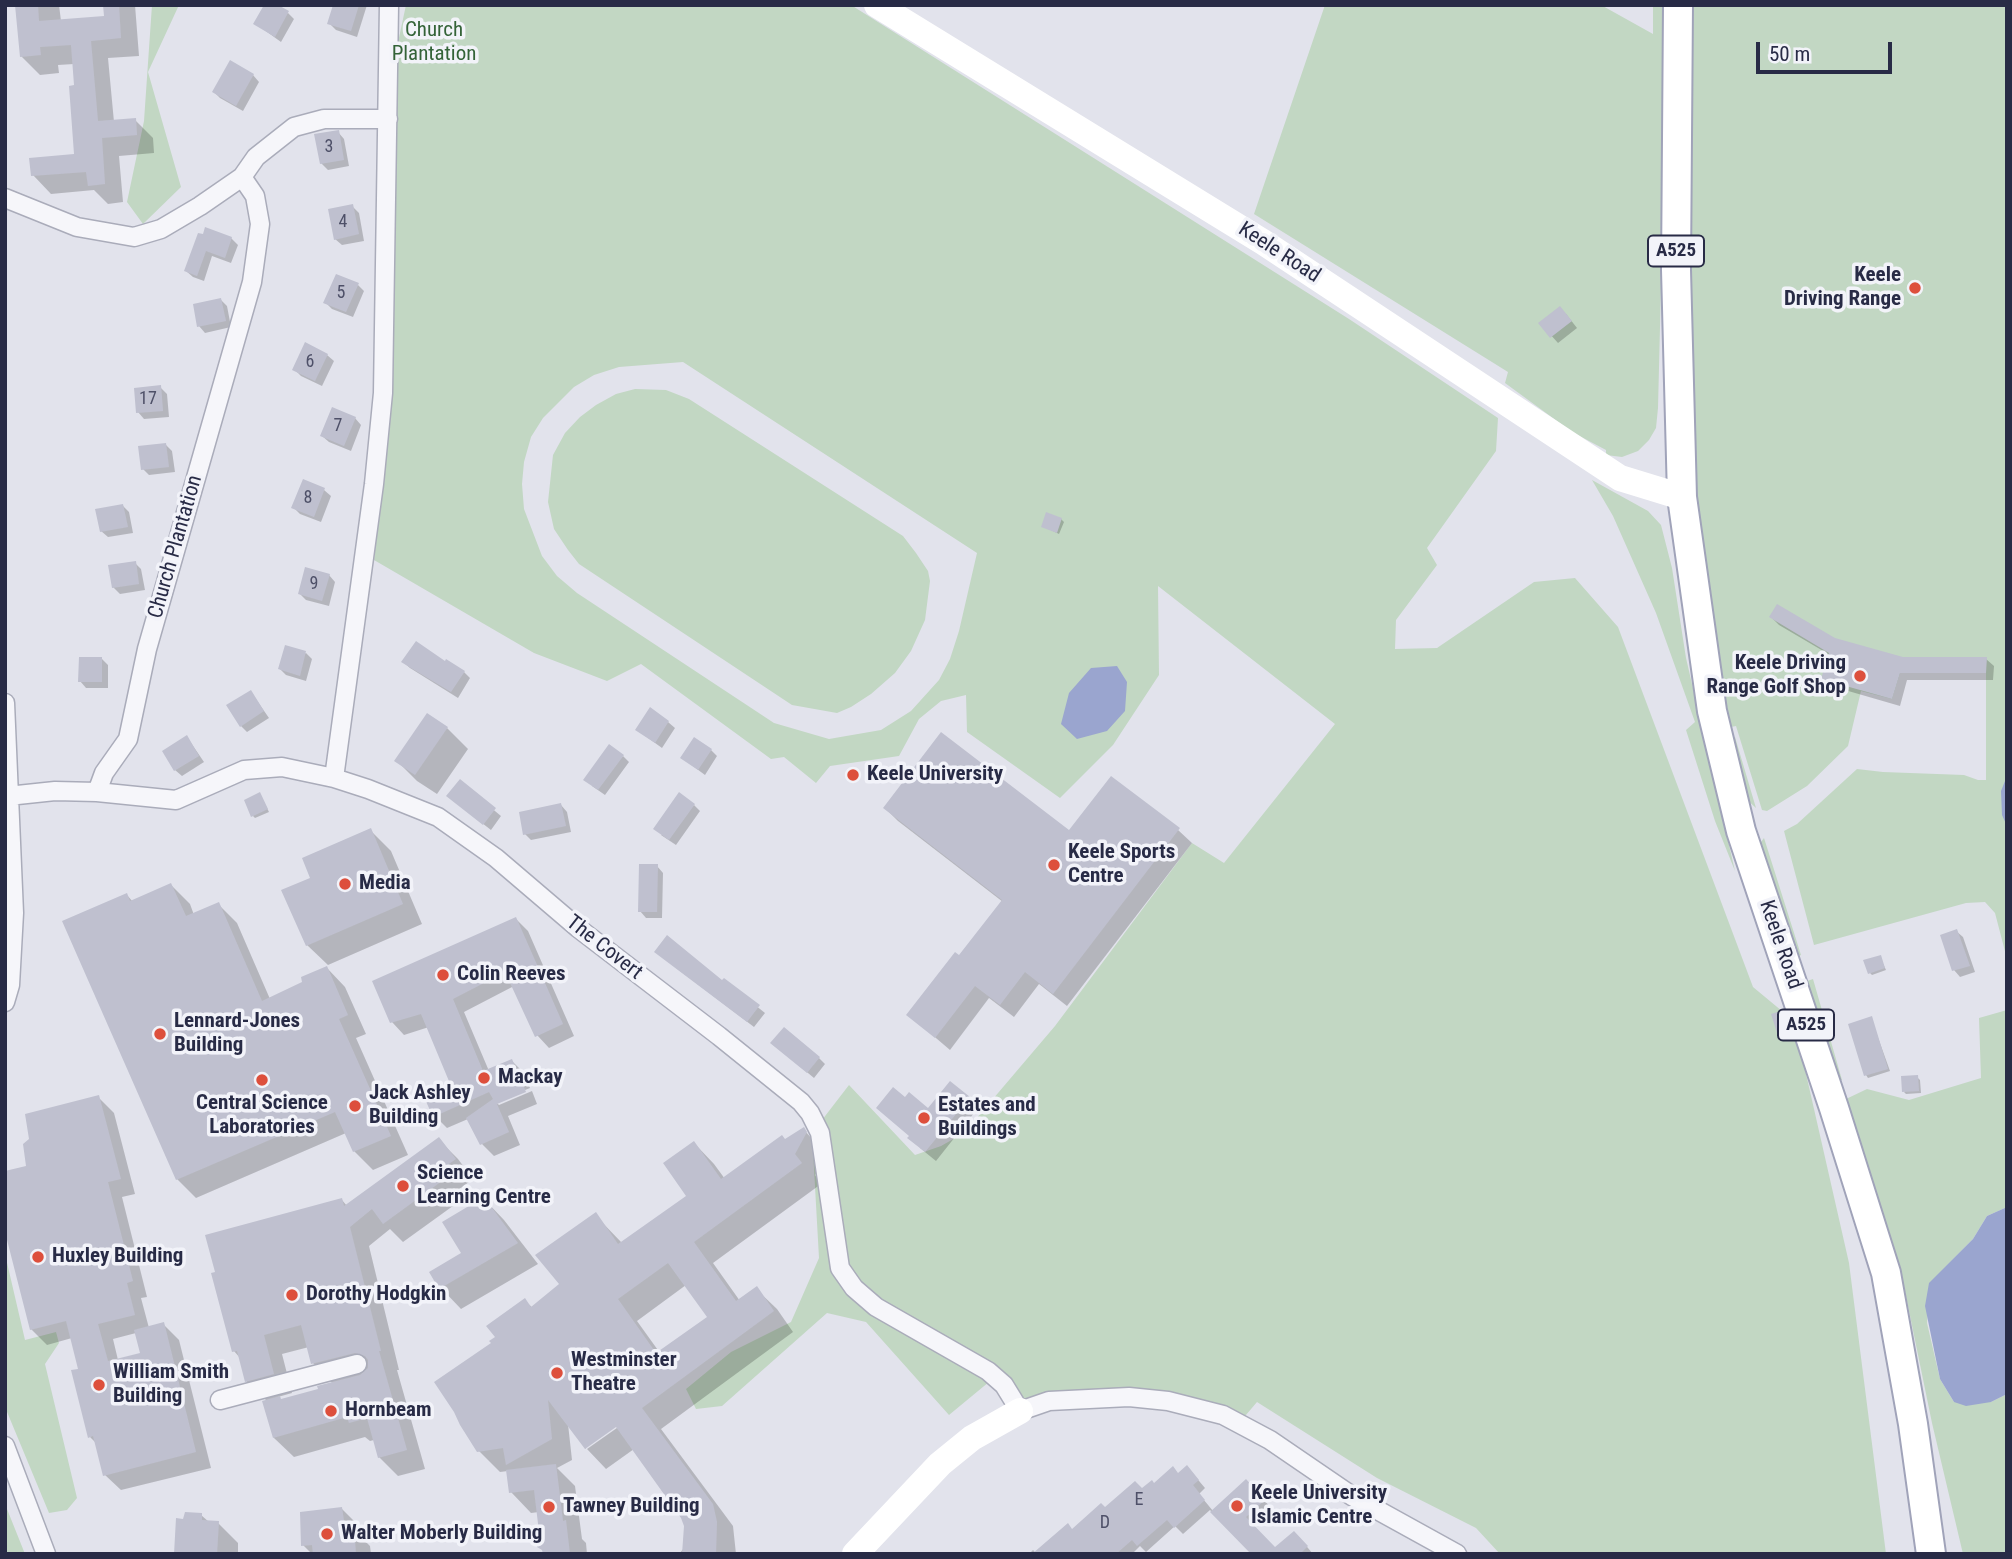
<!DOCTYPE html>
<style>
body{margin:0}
#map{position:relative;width:2012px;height:1559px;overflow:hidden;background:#e2e3ec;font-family:"Roboto Condensed",sans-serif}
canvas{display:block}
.frame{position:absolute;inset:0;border:7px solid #282b46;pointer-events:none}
.scale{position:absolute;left:1756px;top:42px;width:136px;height:32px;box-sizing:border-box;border:4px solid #282b46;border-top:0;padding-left:9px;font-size:21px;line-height:24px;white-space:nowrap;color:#282b46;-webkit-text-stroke:5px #f2f3f9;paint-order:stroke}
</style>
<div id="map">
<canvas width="2012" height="1559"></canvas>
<div class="frame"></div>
<div class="scale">50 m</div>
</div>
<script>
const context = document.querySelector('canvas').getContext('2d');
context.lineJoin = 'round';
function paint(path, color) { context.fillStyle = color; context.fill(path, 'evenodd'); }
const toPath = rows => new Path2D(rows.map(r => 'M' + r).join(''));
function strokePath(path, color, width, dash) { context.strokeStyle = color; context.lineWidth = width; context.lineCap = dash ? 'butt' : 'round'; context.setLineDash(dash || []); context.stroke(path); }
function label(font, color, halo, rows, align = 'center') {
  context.font = font + ' "Roboto Condensed",sans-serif'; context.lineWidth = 7; context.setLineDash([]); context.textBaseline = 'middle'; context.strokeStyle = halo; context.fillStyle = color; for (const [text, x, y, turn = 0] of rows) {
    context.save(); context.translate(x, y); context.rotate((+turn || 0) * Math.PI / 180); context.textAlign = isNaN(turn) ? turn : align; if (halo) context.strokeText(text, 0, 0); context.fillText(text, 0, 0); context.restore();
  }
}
paint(toPath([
 [152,5,179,5,148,72,181,187,143,224,127,202,144,121],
 [406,5,851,5,1349,319,1498,418,1496,451,1427,548,1437,565,1396,620,1395,649,1437,648,1534,582,1575,578,1618,627,1753,987,1794,1021,1849,1263,1886,1554,1500,1554,1476,1528,1377,1478,1257,1402,1240,1422,1168,1401,1020,1411,995,1377,949,1415,866,1322,827,1313,722,1406,696,1409,686,1389,731,1352,791,1322,819,1258,812,1133,849,1085,915,1155,941,1146,964,1133,1055,1026,1192,843,1224,863,1335,724,1158,586,1159,675,1113,745,1060,798,967,732,966,695,941,701,919,719,899,756,830,766,816,783,784,757,771,759,641,664,607,681,534,653,374,560,389,423,397,47],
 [683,362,977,553,959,631,950,659,939,680,911,711,881,730,829,739,774,723,577,593,557,576,542,556,524,509,522,484,524,462,531,437,543,418,574,387,594,375,619,367],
 [1325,5,1601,5,1653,34,1653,5,1668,5,1658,408,1656,428,1649,440,1638,451,1622,457,1606,455,1606,450,1572,432,1505,383,1508,372,1254,214],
 [1689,5,2007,5,2007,959,1995,913,1985,902,1966,903,1814,945,1784,831,1797,824,1857,769,1883,772,1964,775,1978,780,1986,780,1986,673,1900,673,1892,699,1861,691,1848,746,1807,786,1767,811,1762,810,1736,726,1726,728,1695,517,1689,383],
 [635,389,666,390,689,399,903,536,916,553,928,571,930,581,925,620,911,651,895,673,871,694,851,707,837,713,792,705,579,564,568,550,554,529,548,502,553,455,565,433,580,417,596,405,616,394],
 [1592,480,1648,511,1661,525,1672,568,1686,658,1735,871,1715,821,1686,730,1695,722,1656,613,1613,516],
 [1735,737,1756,808,1743,796,1729,739],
 [1764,838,1801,955,1793,958,1759,850,1761,842],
 [1813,979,1842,1080,1838,1081,1801,983],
 [2007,1010,2007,1207,1987,1216,1973,1239,1930,1283,1927,1323,1940,1379,1954,1402,1991,1402,2007,1394,2007,1554,1963,1554,1932,1423,1900,1267,1846,1099,1867,1089,1909,1100,1981,1078,1979,1018],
 [5,1254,25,1340,56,1332,59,1343,45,1364,77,1498,67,1510,49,1513,5,1407],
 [5,1504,25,1554,5,1554]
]), '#c2d7c3');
paint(toPath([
 [1117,666,1127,682,1125,711,1107,731,1077,739,1061,724,1069,693,1091,668],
 [2007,776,2007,826,2002,815,2001,791],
 [2007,1207,2007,1394,1991,1402,1966,1406,1954,1402,1940,1379,1925,1306,1929,1283,1973,1239,1987,1216]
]), '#9aa5cf');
paint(toPath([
 [17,5,59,5,61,21,106,17,105,5,135,5,139,56,108,58,114,122,135,120,153,138,154,153,119,156,123,202,108,204,94,190,51,194,33,175,76,155,74,64,58,65,59,73,40,75,21,56],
 [335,5,367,5,357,37,336,30,329,23],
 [288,13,294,19,281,42,256,24],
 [253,75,259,82,243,111,220,98,214,92],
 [338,132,344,139,349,166,328,170,321,163],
 [352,206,359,213,364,241,342,245,335,239],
 [199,235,231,238,238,245,231,263,212,256,204,281,193,277,186,271],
 [358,285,364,291,353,317,332,309,325,302],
 [221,300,227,306,231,327,205,333,199,326],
 [1566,314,1577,328,1558,343,1541,324],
 [327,355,334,361,322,386,301,376,294,369],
 [160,387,167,394,169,417,144,419,138,412],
 [355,418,361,425,351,451,329,442,322,436],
 [166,445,172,451,175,472,149,475,143,469],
 [304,481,324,490,331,496,321,522,300,514,293,507],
 [123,506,129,512,133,533,108,537,101,531],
 [1061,519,1064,522,1059,534,1043,526],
 [135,563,141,569,145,590,120,594,113,587],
 [329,575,335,582,329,606,306,600,300,594],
 [1771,617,1834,639,1902,658,1986,659,1994,666,1993,680,1907,680,1900,706,1831,686,1823,679,1830,655,1779,625],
 [306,653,312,659,306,681,286,675,280,669],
 [102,659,108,665,108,688,86,688,80,681],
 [403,662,445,663,464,672,470,678,458,698,410,668],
 [251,692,269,718,247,732,241,726],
 [668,722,675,728,662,748,637,730],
 [447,728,468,749,437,794,417,781,396,760],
 [187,737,204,762,182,776,175,770],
 [711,750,717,756,705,775,682,758],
 [623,756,629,762,605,795,592,786],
 [460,782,501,816,491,830,455,802],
 [260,794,269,812,255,818,253,816],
 [561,805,567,812,571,832,531,840,525,834],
 [694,805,700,811,676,845,661,835],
 [885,808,1069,833,1178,830,1192,843,1067,1006,1039,984,1014,1017,989,998,950,1050,909,1015,960,958,1003,902,898,821],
 [370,830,391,851,422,924,328,965,307,945,312,878],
 [657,866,663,873,662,918,646,918,640,911],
 [171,885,190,904,194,915,218,904,237,923,270,999,305,982,327,968,345,987,366,1034,356,1038,408,1155,373,1170,354,1151,346,1133,196,1198,177,1179,127,895,133,902],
 [516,919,528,931,574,1036,549,1048,537,1035,514,986,464,1012,489,1071,512,1061,524,1073,530,1088,496,1102,499,1105,532,1091,537,1104,508,1116,520,1145,494,1156,482,1144,468,1119,447,1128,435,1116,454,1087,429,1027,404,1035,392,1022],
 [1956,931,1963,937,1975,972,1960,977,1954,970],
 [1880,957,1886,970,1872,975,1870,973],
 [663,958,723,982,724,980,765,1013,754,1027],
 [1783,1012,1793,1037,1783,1041,1781,1038],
 [1871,1018,1890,1071,1868,1078,1866,1075],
 [779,1049,819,1058,825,1064,814,1078],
 [1917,1077,1920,1080,1921,1093,1906,1094,1904,1092],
 [98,1097,114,1113,135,1194,122,1197,147,1297,141,1298,149,1328,163,1324,179,1340,211,1468,121,1490,105,1475,97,1444,90,1437,80,1370,72,1338,47,1345,31,1329,28,1167],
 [136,1333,142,1354,118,1360,113,1339],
 [969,1098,978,1108,936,1161,920,1148,905,1099,928,1110],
 [804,1130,826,1154,815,1175,821,1184,713,1263,740,1301,756,1289,777,1309,793,1332,661,1429,733,1526,736,1554,679,1554,684,1548,685,1526,682,1517,634,1449,606,1469,587,1449,624,1423,622,1421,586,1446,586,1449,568,1424,572,1460,557,1468,575,1486,582,1539,586,1543,587,1554,544,1554,539,1512,531,1513,511,1492,508,1471,500,1472,479,1451,494,1344,525,1301,533,1308,562,1285,595,1215,622,1243,688,1196,694,1143,714,1164,725,1179],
 [686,1285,709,1317,660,1353,637,1321],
 [439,1140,458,1159,473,1179,458,1190,464,1198,403,1242,390,1229,369,1246,399,1370,397,1370,425,1469,398,1476,379,1457,374,1440,370,1441,365,1437,294,1457,274,1438,267,1401,246,1381,240,1358,234,1351,342,1200,347,1206],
 [309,1347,313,1363,333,1384,320,1390,283,1401,278,1397,292,1393,282,1354],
 [484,1199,504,1220,538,1264,461,1309,441,1288,463,1254],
 [1179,1474,1194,1475,1205,1488,1199,1494,1213,1511,1255,1490,1272,1509,1253,1526,1275,1549,1303,1542,1313,1554,1253,1554,1210,1510,1183,1534,1175,1526,1146,1552,1140,1546,1132,1554,1029,1554,1033,1550,1036,1553,1105,1509],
 [342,1509,359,1526,360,1536,370,1546,371,1554,312,1554,303,1545],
 [201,1515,209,1522,218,1523,238,1543,238,1554,176,1554,184,1520]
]), '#0003');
paint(toPath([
 [15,5,38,5,39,21,104,16,103,5,119,5,121,38,91,41,98,121,136,118,137,135,102,138,105,184,88,186,86,172,31,176,29,158,74,154,69,86,74,85,71,45,40,47,41,55,20,57],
 [264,5,278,5,289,11,275,37,253,24],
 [333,5,359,5,351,31,327,24],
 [230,60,254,74,236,106,212,92],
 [339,130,344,160,320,164,314,134],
 [353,204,359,234,334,240,328,209],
 [205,227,232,237,225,258,206,251,197,276,184,271,198,233,203,234],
 [336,274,359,283,346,312,323,303],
 [221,298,226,321,197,327,193,304],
 [1560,306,1572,321,1550,338,1538,323],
 [305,342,328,354,315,381,292,370],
 [161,385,163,411,136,413,134,388],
 [332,407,356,417,344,446,320,436],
 [166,443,169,467,141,470,138,446],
 [303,479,325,488,314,517,291,508],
 [123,504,128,527,100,532,95,509],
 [1046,512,1062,518,1057,533,1041,527],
 [136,561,139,584,112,588,108,565],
 [305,567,330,574,322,601,298,594],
 [1777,604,1835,638,1903,657,1987,657,1986,673,1900,673,1892,699,1821,679,1829,653,1769,617],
 [416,641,445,661,446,659,465,671,451,692,401,662],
 [285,645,306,651,300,676,278,669],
 [79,657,102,657,102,682,78,682],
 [251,690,264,711,240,727,226,705],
 [650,707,669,721,655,743,635,730],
 [427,713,448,727,415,775,394,761],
 [941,732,1069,830,1111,776,1180,828,1053,994,1025,972,1000,1005,975,986,935,1038,906,1015,955,952,959,955,1002,900,883,808],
 [187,735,199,756,174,771,162,751],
 [694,737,712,749,698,770,680,758],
 [609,744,624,755,598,790,583,780],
 [460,779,496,808,483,825,446,796],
 [260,792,268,809,251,817,244,800],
 [679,792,695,804,669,840,653,829],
 [561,803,566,826,523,835,519,812],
 [371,828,403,904,306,946,281,890,310,878,302,858],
 [639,864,658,864,657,912,638,912],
 [171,883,186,916,219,902,262,1001,302,982,301,977,327,966,348,1015,339,1019,391,1136,353,1152,335,1112,176,1180,62,921,127,893,130,901],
 [516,917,563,1024,535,1037,505,972,453,999,483,1071,512,1059,526,1092,497,1104,509,1132,480,1145,466,1118,493,1099,489,1092,433,1117,424,1097,451,1086,421,1014,390,1023,372,981],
 [1957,929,1970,966,1952,971,1940,935],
 [667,935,722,980,724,978,760,1005,747,1022,654,952],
 [1881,955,1885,968,1868,974,1863,960],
 [1784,1010,1792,1035,1779,1039,1771,1014],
 [1872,1016,1888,1069,1864,1076,1848,1024],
 [784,1027,820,1057,807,1073,770,1043],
 [1918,1075,1919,1091,1902,1092,1901,1076],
 [950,1081,970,1097,925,1152,907,1138,909,1136,876,1108,893,1087,905,1097,909,1092,928,1108],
 [99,1095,121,1179,108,1182,133,1281,127,1283,135,1315,98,1324,108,1361,140,1353,134,1330,164,1322,196,1452,103,1476,93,1436,88,1438,71,1370,78,1369,66,1321,30,1330,5,1232,5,1171,26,1166,23,1144,29,1139,25,1114],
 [804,1127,807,1132,795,1154,802,1163,694,1242,736,1301,757,1286,774,1311,642,1408,713,1504,717,1522,716,1554,682,1554,684,1526,681,1518,616,1427,585,1449,548,1400,552,1439,506,1465,503,1448,477,1452,460,1425,454,1412,434,1382,491,1343,489,1341,495,1337,486,1326,525,1298,531,1307,559,1284,535,1255,596,1212,618,1244,686,1196,663,1163,694,1141,721,1179,782,1135,785,1139],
 [668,1263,707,1317,656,1353,618,1299],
 [439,1137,456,1159,440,1170,446,1178,383,1224,372,1209,350,1227,381,1351,379,1351,407,1450,378,1458,367,1418,349,1423,347,1417,273,1438,262,1401,280,1396,281,1399,318,1389,317,1386,360,1375,368,1368,368,1360,365,1356,355,1353,311,1364,301,1325,264,1335,274,1374,245,1382,237,1351,232,1352,211,1273,215,1272,205,1235,342,1198,344,1206],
 [484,1197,518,1243,439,1289,429,1272,461,1253,442,1222],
 [556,1464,563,1521,566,1520,570,1554,543,1554,542,1550,537,1547,536,1535,539,1532,534,1490,509,1493,506,1470],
 [1187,1465,1199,1480,1193,1485,1205,1500,1174,1528,1167,1520,1137,1546,1132,1540,1116,1554,1032,1554,1068,1523,1072,1529,1101,1503,1105,1507,1135,1481,1142,1488,1152,1480,1154,1483,1173,1466,1178,1473],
 [1246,1479,1265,1500,1246,1517,1275,1547,1294,1531,1308,1546,1300,1554,1251,1554,1210,1512],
 [342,1507,345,1528,354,1527,356,1554,313,1554,312,1545,301,1546,300,1512],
 [185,1512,202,1513,202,1520,219,1521,217,1554,174,1554,176,1518,183,1519]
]), '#bfc0cf');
const street = toPath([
 [5,198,77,227,134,237,161,229,200,206,242,177,256,157,294,127,324,119,388,119],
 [5,703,14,913,10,985,5,1002],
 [334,778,374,484,383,393,389,5],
 [97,792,104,773,128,739,147,649,252,282,260,224,255,196,242,177],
 [8,796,55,791,97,792,176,800,244,770,282,767,334,778,368,789,438,817,496,858,578,928,719,1036,801,1102,810,1113,820,1133,840,1268,854,1288,876,1307,988,1371,1004,1385,1020,1411,1049,1401,1129,1397,1168,1401,1223,1415,1270,1440,1352,1496,1457,1554],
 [220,1400,357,1364],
 [5,1446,46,1554]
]);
const primary = toPath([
 [1678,5,1676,270,1682,497,1712,711,1741,831,1834,1108,1886,1273,1913,1424,1931,1554]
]);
strokePath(street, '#aaacba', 21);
strokePath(primary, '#a0a3b9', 32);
strokePath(street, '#f6f6fa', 18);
strokePath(toPath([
 [877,5,1263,242,1620,478,1682,497],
 [855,1554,940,1464,972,1438,1020,1411]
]), '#fff', 26);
strokePath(primary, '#fff', 28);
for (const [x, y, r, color] of [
 [1915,288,7,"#dd4f3c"],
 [1860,676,7,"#dd4f3c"],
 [853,775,7,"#dd4f3c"],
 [1054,865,7,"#dd4f3c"],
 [345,884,7,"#dd4f3c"],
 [443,975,7,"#dd4f3c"],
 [160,1034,7,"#dd4f3c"],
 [484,1078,7,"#dd4f3c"],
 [262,1080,7,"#dd4f3c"],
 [355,1106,7,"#dd4f3c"],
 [924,1118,7,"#dd4f3c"],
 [403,1186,7,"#dd4f3c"],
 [38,1257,7,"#dd4f3c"],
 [292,1295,7,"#dd4f3c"],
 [557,1373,7,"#dd4f3c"],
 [99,1385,7,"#dd4f3c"],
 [331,1411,7,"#dd4f3c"],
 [1237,1506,7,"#dd4f3c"],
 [549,1507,7,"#dd4f3c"],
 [327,1534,7,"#dd4f3c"]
]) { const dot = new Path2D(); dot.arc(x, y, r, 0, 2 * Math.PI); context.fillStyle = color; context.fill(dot); strokePath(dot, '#f2f3f9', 2.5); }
label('18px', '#4e5068', null, [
 ["3",329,147],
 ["4",343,222],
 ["5",341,293],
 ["6",310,362],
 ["17",148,399],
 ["7",338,426],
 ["8",308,498],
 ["9",314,584],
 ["E",1139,1500],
 ["D",1105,1523]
]);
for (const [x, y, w] of [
 [1676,251,56],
 [1806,1025,56]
]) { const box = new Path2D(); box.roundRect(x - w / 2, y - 15.5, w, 31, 5); context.fillStyle = '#f2f3f9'; context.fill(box); strokePath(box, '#282b46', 2); }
label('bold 19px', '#282b46', null, [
 ["A525",1676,251],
 ["A525",1806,1025]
]);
label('21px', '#346338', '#f2f3f9', [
 ["Church",434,31],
 ["Plantation",434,55]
]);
label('21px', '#282b46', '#f2f3f9', [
 ["Keele Road",1279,253,33],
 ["Church Plantation",176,547,-74],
 ["Keele Road",1780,945,71],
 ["The Covert",604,948,38]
]);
label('bold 21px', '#282b46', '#f2f3f9', [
 ["Keele",1901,276,"right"],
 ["Driving Range",1901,300,"right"],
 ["Keele Driving",1846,664,"right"],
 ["Range Golf Shop",1846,688,"right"],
 ["Keele University",867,775],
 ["Keele Sports",1068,853],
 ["Centre",1068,877],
 ["Media",359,884],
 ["Colin Reeves",457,975],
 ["Lennard-Jones",174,1022],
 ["Building",174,1046],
 ["Mackay",498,1078],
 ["Jack Ashley",369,1094],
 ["Building",369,1118],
 ["Central Science",262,1104,"center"],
 ["Laboratories",262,1128,"center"],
 ["Estates and",938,1106],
 ["Buildings",938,1130],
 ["Science",417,1174],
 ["Learning Centre",417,1198],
 ["Huxley Building",52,1257],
 ["Dorothy Hodgkin",306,1295],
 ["Westminster",571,1361],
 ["Theatre",571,1385],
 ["William Smith",113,1373],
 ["Building",113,1397],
 ["Hornbeam",345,1411],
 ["Keele University",1251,1494],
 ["Islamic Centre",1251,1518],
 ["Tawney Building",563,1507],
 ["Walter Moberly Building",341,1534]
], 'left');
</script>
